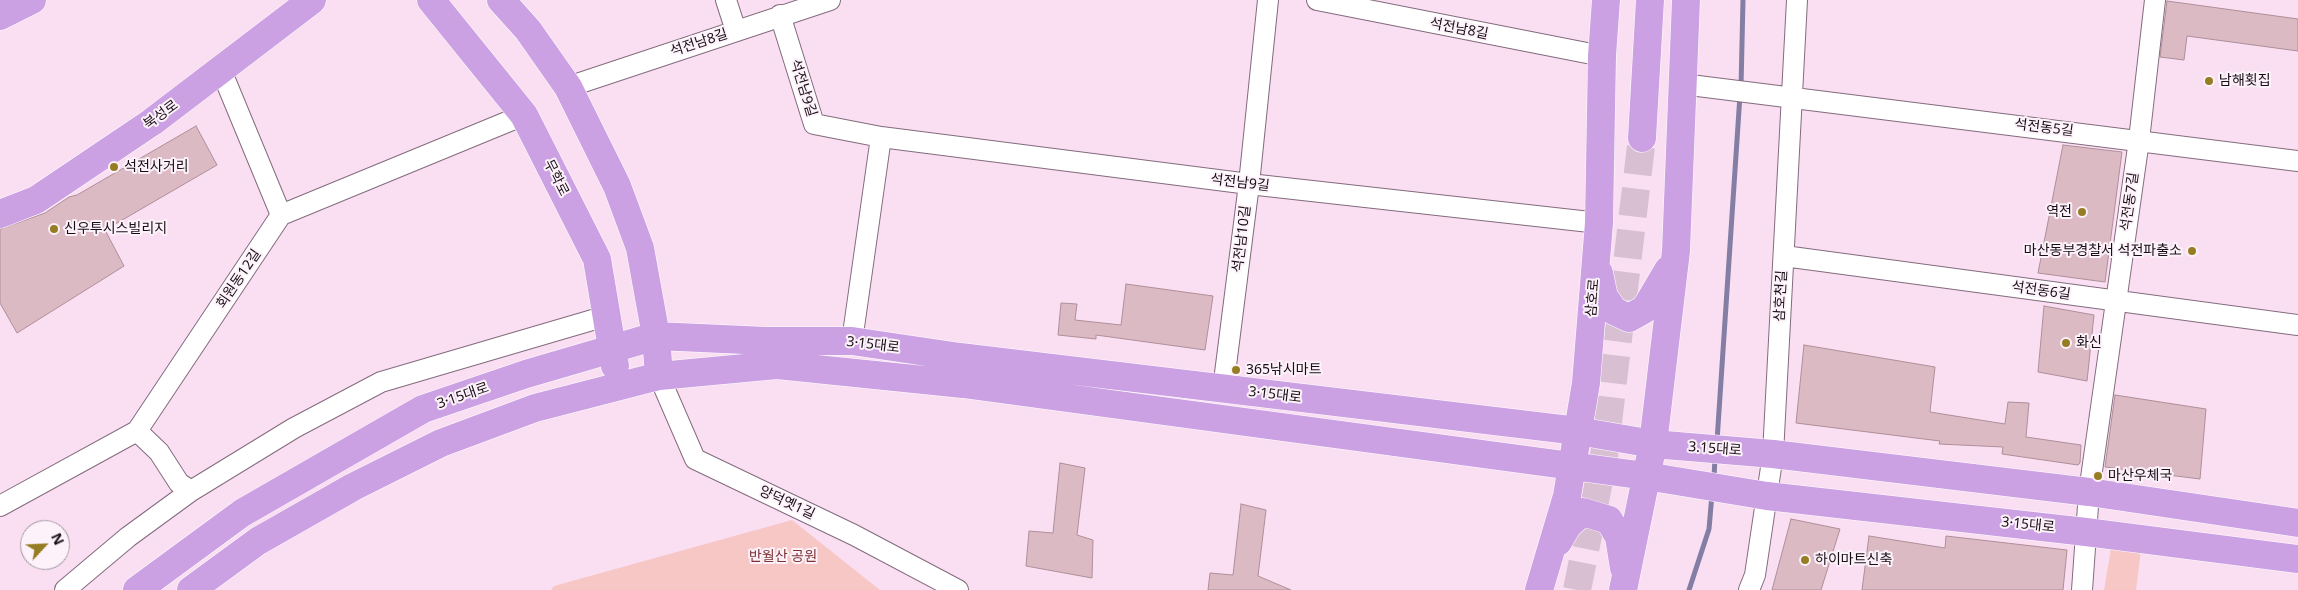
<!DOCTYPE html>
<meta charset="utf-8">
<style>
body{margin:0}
#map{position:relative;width:2298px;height:590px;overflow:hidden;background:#fadff3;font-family:"Noto Sans",sans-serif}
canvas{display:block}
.north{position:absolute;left:20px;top:520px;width:50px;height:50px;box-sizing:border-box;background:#fdf2fa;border:1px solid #a1979f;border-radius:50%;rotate:65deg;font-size:14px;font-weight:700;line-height:20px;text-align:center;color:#180f16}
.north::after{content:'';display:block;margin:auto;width:18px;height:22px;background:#967c23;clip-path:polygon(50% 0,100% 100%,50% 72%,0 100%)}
</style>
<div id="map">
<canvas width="2298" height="590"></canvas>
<div class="north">N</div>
</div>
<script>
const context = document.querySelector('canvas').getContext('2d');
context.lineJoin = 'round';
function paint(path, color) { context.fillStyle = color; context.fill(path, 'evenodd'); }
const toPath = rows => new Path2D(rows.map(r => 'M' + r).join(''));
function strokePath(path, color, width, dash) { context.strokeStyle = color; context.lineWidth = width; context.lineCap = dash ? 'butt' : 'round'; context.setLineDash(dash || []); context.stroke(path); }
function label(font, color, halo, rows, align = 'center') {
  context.font = font + ' "Noto Sans","Noto Sans KR",sans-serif'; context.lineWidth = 4; context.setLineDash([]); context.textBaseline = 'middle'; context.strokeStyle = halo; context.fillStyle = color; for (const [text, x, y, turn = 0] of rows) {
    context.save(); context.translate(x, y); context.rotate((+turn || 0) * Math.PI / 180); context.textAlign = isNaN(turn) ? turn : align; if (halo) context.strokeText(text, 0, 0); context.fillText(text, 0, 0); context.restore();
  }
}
paint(toPath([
 [792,520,880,590,551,590,554,586],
 [2112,543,2141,550,2136,590,2104,590]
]), '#f6c7c5');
strokePath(toPath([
 [1741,87,1743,0],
 [1717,441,1740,95],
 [1714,478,1715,457],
 [1689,590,1709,529,1712,494]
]), '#847ea5', 5);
const building = toPath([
 [2167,1,2298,19,2298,51,2187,36,2184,60,2160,57,2167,1],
 [196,126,217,165,105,230,124,266,17,333,0,303,0,229,45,213,69,197,77,195,196,126],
 [2063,145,2122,152,2105,282,2038,273,2063,145],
 [1126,284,1213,296,1205,350,1096,335,1096,339,1058,335,1061,303,1077,304,1075,320,1121,325,1126,284],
 [2044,306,2094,315,2087,381,2038,372,2044,306],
 [1804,345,1935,367,1930,412,2005,424,2008,402,2029,403,2026,437,2081,445,2080,463,2078,465,2002,454,2003,447,1939,444,1940,441,1796,423,1804,345],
 [2115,395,2206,409,2200,479,2105,467,2115,395],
 [1060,463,1085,468,1077,535,1093,540,1092,578,1026,566,1029,531,1053,533,1060,463],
 [1241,504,1266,510,1258,576,1291,590,1208,590,1210,573,1233,575,1241,504],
 [1791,519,1840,529,1821,590,1772,590,1791,519],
 [1869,536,1945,548,1946,536,2067,550,2063,590,1862,590,1869,536]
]);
paint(building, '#dcbac4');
strokePath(building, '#ae8e98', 1);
strokePath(toPath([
 [1577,590,1604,456,1642,138]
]), '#d8c0d2', 28, [28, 14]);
const minor = toPath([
 [726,0,736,31],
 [1317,0,1602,56],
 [780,15,814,124,881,137,1249,184,1599,223],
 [221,70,281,215],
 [1682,84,2298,161],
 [568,87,830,0],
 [1784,256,2298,325],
 [852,341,881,137],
 [659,376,695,459,854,535,958,590],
 [1223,389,1249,184,1268,0],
 [137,431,159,452,179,483,191,491,294,428,381,382,606,316],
 [0,506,137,431,281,215,524,115],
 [65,590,128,537,191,491],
 [1749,590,1755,575,1773,454,1797,0],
 [2082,590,2089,492,2139,140,2155,0]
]);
const primary = toPath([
 [431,0,524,115,597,259,615,366],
 [501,0,528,30,568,87,617,186,640,248,656,336,659,376],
 [0,16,32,0],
 [1642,138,1650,0],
 [0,214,36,200,152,122,312,0],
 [1599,273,1604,297,1614,311,1629,318,1645,309,1668,270],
 [1558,542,1568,525,1583,512,1609,520,1619,537,1624,568],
 [137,590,242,513,423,409,526,374,656,336,767,341,852,341,960,357,1578,431,1653,444,1773,454,2089,492,2298,523],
 [191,590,258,541,353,487,441,443,535,408,659,376,777,365,963,384,1646,476,1767,496,2086,532,2298,559],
 [1539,590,1567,496,1586,383,1599,223,1602,56,1606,0],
 [1623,590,1653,444,1676,251,1686,0]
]);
strokePath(minor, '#836b7d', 22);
strokePath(primary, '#fff', 29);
strokePath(minor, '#fff', 20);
strokePath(primary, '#cba1e3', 28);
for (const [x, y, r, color] of [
 [2209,81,5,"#967c23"],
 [114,167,5,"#967c23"],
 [2082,212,5,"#967c23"],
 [54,229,5,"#967c23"],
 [2192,251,5,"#967c23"],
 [2066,343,5,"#967c23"],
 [1236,370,5,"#967c23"],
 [2098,476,5,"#967c23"],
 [1805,560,5,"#967c23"]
]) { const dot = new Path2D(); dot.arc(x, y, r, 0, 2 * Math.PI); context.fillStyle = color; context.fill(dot); strokePath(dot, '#fdf2fa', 2); }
label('14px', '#180f16', '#fdf2fa', [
 ["석전남8길",1459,29,11],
 ["석전남8길",699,43,-18],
 ["석전남9길",803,88,73],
 ["북성로",161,115,-36],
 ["석전동5길",2044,128,7],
 ["무학로",556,178,63],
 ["석전남9길",1240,183,7],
 ["석전동7길",2130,202,-82],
 ["석전남10길",1242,239,-83],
 ["회원동12길",239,279,-56],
 ["석전동6길",2041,291,8],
 ["삼호천길",1781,296,-87],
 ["삼호로",1593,298,-85],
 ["3·15대로",873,345,7],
 ["3·15대로",1275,395,7],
 ["3·15대로",463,396,-19],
 ["3.15대로",1715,449,4],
 ["양덕옛1길",787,503,25],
 ["3·15대로",2028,525,6]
]);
label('14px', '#180f16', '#fdf2fa', [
 ["남해횟집",2219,81],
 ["석전사거리",124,167],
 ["역전",2072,212,"right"],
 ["신우투시스빌리지",64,229],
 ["마산동부경찰서 석전파출소",2182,251,"right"],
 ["화신",2076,343],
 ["365낚시마트",1246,370],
 ["마산우체국",2108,476],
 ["하이마트신축",1815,560]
], 'left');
label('14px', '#7c3233', '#fdf2fa', [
 ["반월산 공원",783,557]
]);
</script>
